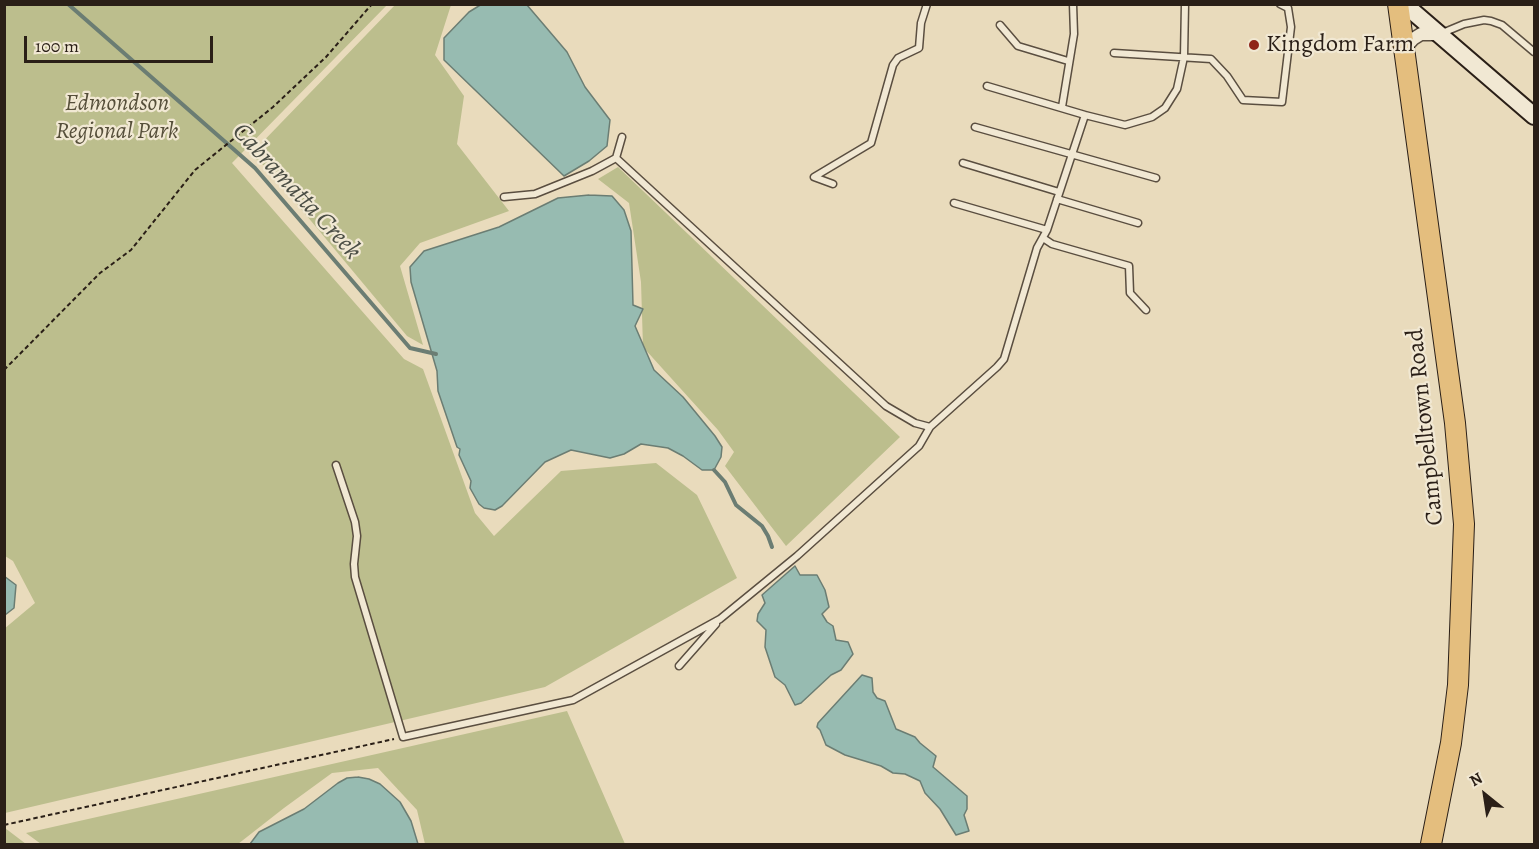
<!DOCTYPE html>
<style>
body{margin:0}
#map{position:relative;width:1539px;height:849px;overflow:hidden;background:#e9dbbc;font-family:Alegreya,serif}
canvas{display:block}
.frame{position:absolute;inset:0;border:6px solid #2a1f17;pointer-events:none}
.north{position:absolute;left:1455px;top:765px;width:60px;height:60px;-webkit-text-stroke:4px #f1e8d3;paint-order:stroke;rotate:330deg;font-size:16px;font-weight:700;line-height:24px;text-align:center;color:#2a1f17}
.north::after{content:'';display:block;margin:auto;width:21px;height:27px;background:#2a1f17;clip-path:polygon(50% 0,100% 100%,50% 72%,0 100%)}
.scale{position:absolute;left:24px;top:36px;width:189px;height:27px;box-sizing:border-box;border:3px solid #2a1f17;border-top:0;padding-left:8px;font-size:18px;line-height:21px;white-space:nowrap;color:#2a1f17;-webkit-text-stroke:4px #f1e8d3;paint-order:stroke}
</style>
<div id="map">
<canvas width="1539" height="849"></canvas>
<div class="frame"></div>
<div class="north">N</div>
<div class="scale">100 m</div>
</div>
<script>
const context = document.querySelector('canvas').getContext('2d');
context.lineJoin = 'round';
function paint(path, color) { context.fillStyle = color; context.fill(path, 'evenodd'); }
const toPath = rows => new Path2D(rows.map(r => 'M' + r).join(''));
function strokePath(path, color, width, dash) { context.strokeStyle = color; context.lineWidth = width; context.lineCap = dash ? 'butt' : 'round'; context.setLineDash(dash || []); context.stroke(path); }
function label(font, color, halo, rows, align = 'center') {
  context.font = font + ' Alegreya,serif'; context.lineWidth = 4.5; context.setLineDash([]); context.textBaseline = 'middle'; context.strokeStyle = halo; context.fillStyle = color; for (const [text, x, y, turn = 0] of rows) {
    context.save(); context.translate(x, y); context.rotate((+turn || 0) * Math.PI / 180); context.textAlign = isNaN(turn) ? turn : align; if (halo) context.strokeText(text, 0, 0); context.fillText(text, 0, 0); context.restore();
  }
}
paint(toPath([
 [5,5,387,5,232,163,404,359,423,369,475,513,494,536,561,471,656,463,697,495,737,578,545,687,5,813,4,629,35,603,13,561,5,556],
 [395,5,451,5,435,55,464,96,457,144,509,211,420,243,400,266,423,345,407,336,266,167,250,155],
 [618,167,900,437,786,546,725,466,734,452,718,430,643,347,641,282,629,203,598,179],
 [567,711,625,844,425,844,417,810,378,768,332,773,284,808,238,844,41,844,26,833],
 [5,828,26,844,5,844]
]), '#bcbe8d');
const water = toPath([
 [482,4,527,5,567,52,585,87,610,120,607,146,589,161,564,176,444,60,444,38,469,12,482,4],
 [589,195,612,196,624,210,631,231,633,305,643,309,635,326,654,370,683,397,715,436,722,447,721,457,714,470,702,470,683,456,668,448,641,444,624,454,610,458,571,450,545,462,502,506,495,510,484,508,479,504,470,488,471,481,459,455,460,449,457,447,438,391,437,371,411,282,410,267,424,251,499,227,558,198,589,195],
 [795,566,800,575,817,575,825,590,829,607,822,614,827,622,833,626,836,640,848,642,853,654,841,670,831,675,801,703,795,705,785,685,775,677,765,647,766,630,757,621,758,614,765,603,762,595,795,566],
 [4,576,16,585,14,608,5,615,4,576],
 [862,675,872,678,873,692,877,698,885,701,896,729,915,737,920,743,936,756,933,767,967,796,967,809,964,815,969,831,956,835,940,809,925,793,920,781,905,774,893,773,881,766,845,755,826,745,820,730,817,727,818,723,862,675],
 [358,777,369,779,380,784,400,802,411,821,418,844,250,844,259,832,304,809,338,783,347,778,358,777]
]);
paint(water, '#97bbb1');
strokePath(water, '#6b7d73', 1.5);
strokePath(toPath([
 [68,4,255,168,410,348,436,354],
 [714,470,725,482,736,505,762,526,768,536,772,547]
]), '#6b7d73', 4);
const lane = toPath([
 [1000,25,1018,46,1068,61],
 [1440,34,1464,24,1484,20,1491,21,1502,25,1534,52],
 [1114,53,1211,59,1227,76,1243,100,1282,102,1291,27,1288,8,1280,4],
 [987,86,1085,115,1125,125,1152,117,1165,108,1177,89,1184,57,1185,4],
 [1062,107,1074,34,1073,4],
 [975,127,1156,178],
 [616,158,622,137],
 [963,163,1059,192],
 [833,184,814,177,871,143,893,65,898,58,919,48,921,23,927,4],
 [504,197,535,194,592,171,616,158,886,406,915,423,930,427,997,367,1004,359,1037,248,1047,230,1085,115],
 [1057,199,1138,223],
 [954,203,1047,230],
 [1043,238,1052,244,1129,266,1130,293,1146,310],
 [336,465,355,522,357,536,354,564,355,577,403,737,573,700,720,619,797,556,919,446,930,427],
 [679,666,716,624]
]);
const street = toPath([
 [1404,49,1413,39,1421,34,1439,34]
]);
const secondary = toPath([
 [1404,4,1534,116]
]);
const primary = toPath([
 [1398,4,1455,423,1464,524,1458,685,1451,743,1431,844]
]);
strokePath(lane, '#5a4e40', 9);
strokePath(street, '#5a4e40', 15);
strokePath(secondary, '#2a1f17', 20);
strokePath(primary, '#2a1f17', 22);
strokePath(toPath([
 [4,370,100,273,131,250,195,170,273,107,326,57,372,4],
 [4,825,394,739]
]), '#2a1f17', 2, [4.5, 3]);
strokePath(lane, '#f1e8d3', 6);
strokePath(street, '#f1e8d3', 12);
strokePath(secondary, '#f1e8d3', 16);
strokePath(primary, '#e4be7e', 20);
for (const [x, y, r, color] of [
 [1254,45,6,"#8f2418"]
]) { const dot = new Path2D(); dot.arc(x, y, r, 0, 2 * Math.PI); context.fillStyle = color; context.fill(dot); strokePath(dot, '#f1e8d3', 2); }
label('24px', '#2a1f17', '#f1e8d3', [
 ["Kingdom Farm",1266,45]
], 'left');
label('italic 24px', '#564f3a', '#f1e8d3', [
 ["Edmondson",117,104],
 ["Regional Park",117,132]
]);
label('24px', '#2a1f17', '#f1e8d3', [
 ["Campbelltown Road",1426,427,-96]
]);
label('italic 26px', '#4b4e45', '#f1e8d3', [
 ["Cabramatta Creek",296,192,47]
]);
</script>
